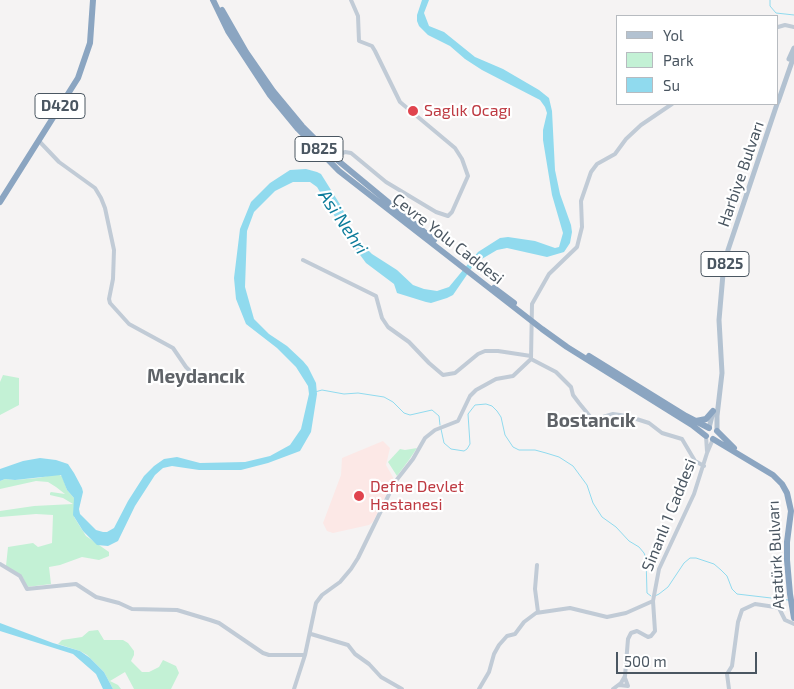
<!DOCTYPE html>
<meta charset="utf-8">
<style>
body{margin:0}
#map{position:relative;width:794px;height:689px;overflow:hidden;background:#f5f3f3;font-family:"Exo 2",sans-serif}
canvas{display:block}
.legend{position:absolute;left:616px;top:15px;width:162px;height:90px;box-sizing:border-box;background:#fff;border:1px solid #b7bbc0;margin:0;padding:6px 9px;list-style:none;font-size:15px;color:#4a5661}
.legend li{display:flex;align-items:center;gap:10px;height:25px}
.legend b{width:25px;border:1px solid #b7bbc0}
.scale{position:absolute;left:616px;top:652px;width:141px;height:22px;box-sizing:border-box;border:2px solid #4a5661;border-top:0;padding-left:6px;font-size:15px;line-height:18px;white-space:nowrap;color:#4a5661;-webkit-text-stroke:4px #fff;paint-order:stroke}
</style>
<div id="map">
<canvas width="794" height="689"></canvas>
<ul class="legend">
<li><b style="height:6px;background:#b3c2d1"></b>Yol</li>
<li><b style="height:14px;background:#c3f1d5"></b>Park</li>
<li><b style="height:14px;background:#90daee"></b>Su</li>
</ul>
<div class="scale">500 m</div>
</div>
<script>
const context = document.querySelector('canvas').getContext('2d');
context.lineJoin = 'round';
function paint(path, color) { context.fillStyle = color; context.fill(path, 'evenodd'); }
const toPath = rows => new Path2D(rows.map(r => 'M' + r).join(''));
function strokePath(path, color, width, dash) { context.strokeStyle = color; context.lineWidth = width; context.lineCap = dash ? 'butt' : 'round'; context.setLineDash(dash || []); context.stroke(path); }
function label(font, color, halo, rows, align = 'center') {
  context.font = font + ' "Exo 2",sans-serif'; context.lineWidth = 4.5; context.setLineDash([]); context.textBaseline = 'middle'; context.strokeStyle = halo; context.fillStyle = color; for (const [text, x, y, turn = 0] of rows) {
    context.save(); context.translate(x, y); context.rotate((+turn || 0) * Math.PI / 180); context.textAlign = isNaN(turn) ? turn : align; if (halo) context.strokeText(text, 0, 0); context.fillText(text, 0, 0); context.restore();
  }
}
paint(toPath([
 [383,441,390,448,386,465,394,479,373,522,369,525,333,533,327,531,323,523,341,475,342,458]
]), '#fce8e6');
paint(toPath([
 [3,375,19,378,19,405,0,415,0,382],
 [417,448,409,460,397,476,388,462,400,449,405,450],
 [57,474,62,476,67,490,74,498,74,517,86,536,109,552,109,556,99,560,82,557,60,565,49,567,51,584,27,587,23,578,6,566,8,547,33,543,38,547,52,543,53,515,36,514,0,517,0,511,34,506,73,504,63,498,50,495,50,493,51,492,65,494,56,487,48,482,36,481,0,489,0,481,5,479,15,480,38,478],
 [98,630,104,640,123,640,128,643,134,651,134,655,131,661,142,672,149,672,159,667,163,660,176,666,179,673,171,689,134,689,125,672,110,681,118,685,121,689,113,689,104,672,87,655,80,651,58,644,62,640,82,637,89,631]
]), '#c3f1d5');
paint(toPath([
 [422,0,429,0,424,13,429,26,444,32,475,57,503,69,539,90,549,98,552,111,555,170,560,194,571,225,572,232,570,243,564,252,547,257,507,248,497,250,475,263,453,295,447,298,431,303,426,302,397,293,394,284,366,263,349,240,317,187,310,182,293,182,275,191,254,212,247,231,245,287,254,319,269,334,287,346,303,361,308,367,316,383,317,394,311,432,300,451,268,463,241,470,199,470,172,466,163,468,155,475,135,506,118,541,108,546,97,545,83,531,73,515,74,498,67,490,61,475,15,480,5,479,0,481,0,469,23,461,40,458,56,460,68,464,74,473,82,488,83,492,79,509,80,514,96,530,103,532,107,532,114,528,128,501,144,476,154,466,164,459,177,457,200,463,245,462,270,456,290,445,301,429,309,394,308,386,296,367,277,348,246,324,236,299,234,278,240,229,251,202,270,183,290,170,306,169,317,172,321,174,341,206,357,239,372,254,397,270,413,285,424,289,437,291,449,287,478,252,500,238,508,237,535,241,555,248,559,247,563,233,552,195,543,140,543,130,547,113,545,107,540,100,482,70,465,59,450,46,428,35,419,26,417,21,417,15],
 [0,623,53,643,80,651,90,658,104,672,113,689,103,689,96,674,73,654,0,631]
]), '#90daee');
strokePath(toPath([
 [770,0,770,6,776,13,794,15],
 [315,392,322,390,344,394,358,393,384,397,393,402,404,413,410,415,432,410,439,416,440,425],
 [441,429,444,443,451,449,464,451,467,449,470,444,468,414,475,405,486,404,492,406,497,411,501,417,505,435,513,447,519,450,535,450,546,453,559,457,573,466,587,485,593,503,602,517,616,527,629,541,639,547,644,553,646,558,647,593,651,596],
 [655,596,659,594,668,587,684,563,690,558,696,558,714,564,721,570,727,576,732,589,737,594,788,600]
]), '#90daee', 1);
strokePath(toPath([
 [778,27,785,25,794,27],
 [39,141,59,162,95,188,101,198,105,208,114,250,113,279,109,299,110,303,129,324,173,348,186,367,197,378],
 [335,157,345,152,351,153,386,182,436,212,448,216,452,212,468,176,462,159,455,148,400,102,375,51,372,46,359,41,358,16,351,0],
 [303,260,376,296,382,318,388,327,409,342,429,363,443,375,455,373,478,354,485,351,498,351,531,356],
 [531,359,556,372,571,387,573,395,579,403,593,420,613,414,627,416,649,423,662,433,682,439,695,461,704,466],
 [706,436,707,451],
 [0,564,20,576,27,589,76,584,96,597,119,603,132,609,177,610,210,620,219,623,263,653,269,655,305,655],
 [537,565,535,589,538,612],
 [311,634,348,645,355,654,369,664,381,677,402,689],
 [619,685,628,686,625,678],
 [294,689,305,655,316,603,322,595,340,582,351,569,358,558,395,482,413,459,425,438,435,430,458,421,470,396,476,390,496,379,513,376,531,359,532,304,549,274,577,247,582,227,581,201,591,172,597,164,615,154,626,139,641,125,672,104],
 [479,689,489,672,494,654,499,645,507,636,515,634,524,622,536,613,570,608,607,617,626,613,653,601],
 [613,689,621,683,625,676,628,639,631,633,637,631,648,637,651,636,655,631,653,601,659,569,694,494,707,453,713,439],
 [729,689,727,674,732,666,738,622,742,610,755,604,775,607,779,608,785,620,794,624]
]), '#c1cbd6', 4);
strokePath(toPath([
 [789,59,794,48],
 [778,102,794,56],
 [709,428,713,412],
 [717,431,717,416,722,373,719,320,723,274,728,250,777,104]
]), '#b3c2d1', 5);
strokePath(toPath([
 [213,0,228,31,270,95,298,129,339,171,542,329,567,347,692,425,706,436],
 [222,10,246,52,273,91,302,126,330,154,434,240],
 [0,202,78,78,90,43,93,0],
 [494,288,514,303],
 [589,356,686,416,709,428],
 [696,421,706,419,713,411],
 [717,431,734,448],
 [713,439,773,475,782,484,787,493,791,511,787,542,787,560,790,594,794,618]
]), '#8ba5c1', 6);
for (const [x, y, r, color] of [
 [413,111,6,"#e0444e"],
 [359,496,6,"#e0444e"]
]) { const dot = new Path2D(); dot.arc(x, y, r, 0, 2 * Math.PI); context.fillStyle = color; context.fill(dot); strokePath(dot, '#fff', 2); }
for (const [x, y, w] of [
 [60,106,50],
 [319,149,48],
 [725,264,48]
]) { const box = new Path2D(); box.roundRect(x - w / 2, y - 12.5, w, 25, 4); context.fillStyle = '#fff'; context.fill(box); strokePath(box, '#4a5661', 1); }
label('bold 15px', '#4a5661', null, [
 ["D420",60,106],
 ["D825",319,149],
 ["D825",725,264]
]);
label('16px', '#be3a42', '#fff', [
 ["Saglık Ocagı",424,111],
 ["Defne Devlet",370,487],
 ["Hastanesi",370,505]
], 'left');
label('16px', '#4a5661', '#fff', [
 ["Harbiye Bulvarı",741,174,-71],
 ["Çevre Yolu Caddesi",448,239,38],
 ["Sinanlı 1 Caddesi",669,515,-68],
 ["Atatürk Bulvarı",776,555,-93]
]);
label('italic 18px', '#0c7c9b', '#fff', [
 ["Asi Nehri",343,222,56]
]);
label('bold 19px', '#5f6368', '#fff', [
 ["Meydancık",196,377],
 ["Bostancık",591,421]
]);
</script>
